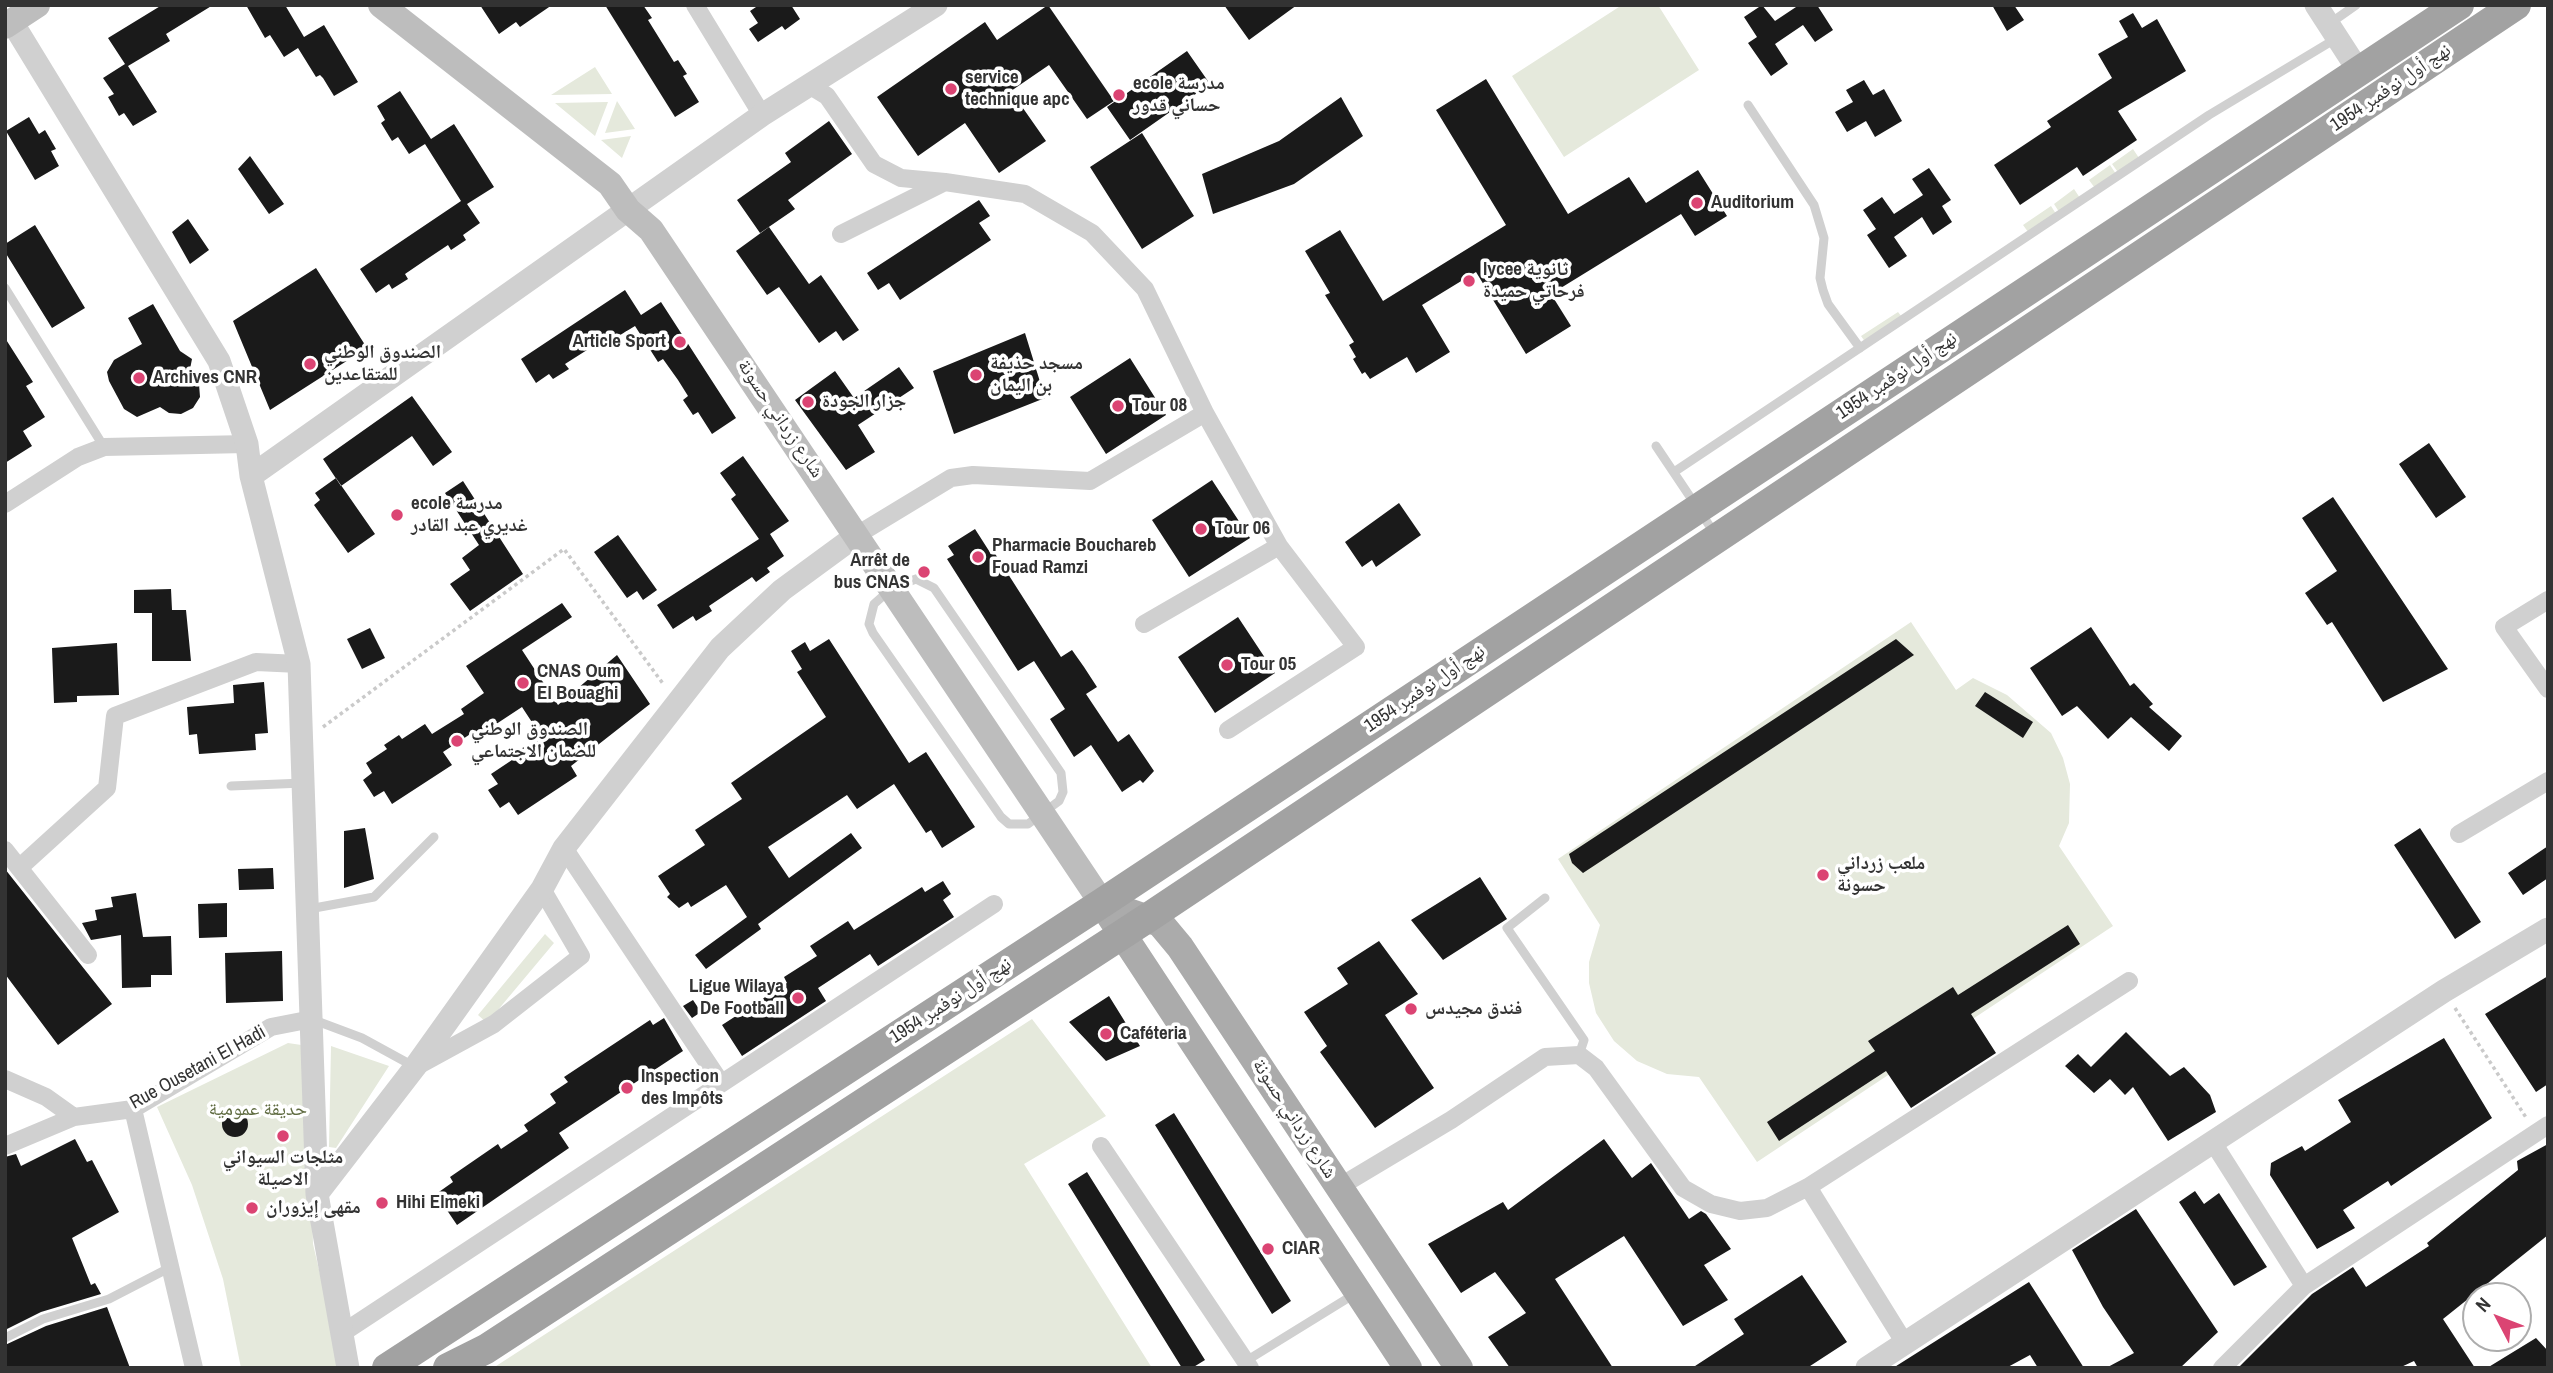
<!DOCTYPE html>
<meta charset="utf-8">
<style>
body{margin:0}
#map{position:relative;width:2553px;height:1373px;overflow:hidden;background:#fff;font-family:"Archivo Narrow",sans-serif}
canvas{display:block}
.frame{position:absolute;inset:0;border:7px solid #333;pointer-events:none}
.north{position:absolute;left:2462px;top:1282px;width:70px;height:70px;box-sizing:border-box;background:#fff;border:2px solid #adadad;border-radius:50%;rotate:312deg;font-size:19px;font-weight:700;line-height:28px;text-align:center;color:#333}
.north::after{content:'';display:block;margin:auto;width:24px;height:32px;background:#db4473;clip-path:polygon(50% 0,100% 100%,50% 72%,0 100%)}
</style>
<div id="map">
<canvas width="2553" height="1373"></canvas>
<div class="frame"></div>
<div class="north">N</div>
</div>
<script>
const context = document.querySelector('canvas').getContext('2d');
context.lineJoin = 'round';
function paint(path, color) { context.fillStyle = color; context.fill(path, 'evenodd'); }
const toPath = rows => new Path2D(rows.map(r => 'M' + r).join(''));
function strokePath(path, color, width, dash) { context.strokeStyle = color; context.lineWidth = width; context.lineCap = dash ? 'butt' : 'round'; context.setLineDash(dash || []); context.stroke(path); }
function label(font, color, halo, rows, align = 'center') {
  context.font = font + ' "Archivo Narrow","Noto Naskh Arabic",sans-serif'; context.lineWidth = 7; context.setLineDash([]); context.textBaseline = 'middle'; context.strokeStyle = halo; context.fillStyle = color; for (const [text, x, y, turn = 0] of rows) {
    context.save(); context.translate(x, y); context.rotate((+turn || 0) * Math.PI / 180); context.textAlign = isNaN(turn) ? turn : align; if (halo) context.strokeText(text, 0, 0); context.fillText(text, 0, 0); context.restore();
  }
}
paint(toPath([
 [1622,5,1658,5,1699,70,1564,157,1512,76],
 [595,67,612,94,551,95],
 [617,101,635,129,605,133],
 [608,102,595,136,555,103],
 [631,136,622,158,601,140],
 [2133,149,2141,161,2120,175,2112,164],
 [2110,165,2118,177,2097,191,2089,180],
 [2074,189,2082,201,2061,215,2054,204],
 [2051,206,2058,217,2031,236,2023,225],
 [1898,312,1905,321,1868,346,1861,336],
 [1911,622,1956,690,1973,678,2007,695,2051,733,2063,758,2070,784,2069,823,2059,846,2113,926,1757,1162,1699,1077,1667,1074,1637,1061,1614,1041,1596,1013,1589,983,1589,962,1600,925,1558,859],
 [545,934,554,943,487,1023,478,1015],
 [1032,1019,1106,1116,1024,1164,1152,1368,493,1368],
 [288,1043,308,1046,313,1244,342,1368,241,1368,223,1279,192,1185,157,1107],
 [331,1046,389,1066,336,1148,329,1147]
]), '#e5e9dc');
paint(toPath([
 [162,5,213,5,166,34,170,41,128,66,157,112,133,126,124,113,119,116,108,97,114,94,103,78,125,64,108,38],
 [246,5,285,5,304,37,324,25,358,82,334,96,323,78,320,75,316,77,298,48,284,57,270,35,265,38],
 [480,5,552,5,520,27,516,22,499,34],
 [605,5,643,5,652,18,648,20,674,62,678,60,687,74,683,76,699,102,675,117],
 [759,5,791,5,800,19,785,30,782,26,758,42,749,29,758,23,750,11],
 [1048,5,1114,101,1087,119,1049,65,1011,91,1046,141,999,173,965,123,918,156,877,97,985,22,997,40],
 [1224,5,1297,5,1249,40],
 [1762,5,1775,21,1799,5,1817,5,1833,30,1815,42,1803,25,1775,44,1788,64,1771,76,1748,43,1757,37,1744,17],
 [1992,5,2014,5,2024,20,2007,31],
 [2133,13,2142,28,2157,19,2186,71,2118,111,2137,140,2083,176,2077,167,2020,205,1994,165,2051,127,2047,121,2112,78,2098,54,2128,37,2119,21],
 [1187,51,1210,84,1130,140,1107,107],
 [1486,79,1568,214,1629,177,1646,203,1698,170,1727,216,1695,236,1681,214,1551,294,1571,326,1526,354,1476,272,1422,305,1450,352,1416,373,1407,357,1370,379,1365,372,1362,374,1353,359,1356,357,1349,345,1354,342,1325,295,1330,293,1305,251,1340,230,1383,301,1506,225,1436,110],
 [1864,80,1873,95,1884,89,1902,121,1875,137,1866,121,1847,132,1835,112,1853,102,1846,90],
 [400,91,431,139,454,124,494,187,467,204,480,223,463,235,466,240,451,250,448,245,427,259,405,274,408,279,392,289,389,284,376,293,360,269,461,201,425,144,409,154,398,137,392,141,381,123,385,120,377,106],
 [1341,97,1363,136,1294,184,1213,214,1202,174,1279,141],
 [29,117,39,134,45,130,56,149,51,151,59,166,35,180,6,131],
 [829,121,852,154,788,200,795,209,760,233,737,200,791,162,785,153],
 [1142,133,1194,216,1142,249,1090,167],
 [250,156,284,204,269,214,238,169],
 [1929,168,1951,200,1942,206,1952,222,1933,235,1922,217,1894,237,1907,256,1889,268,1867,235,1876,229,1863,210,1882,197,1894,214,1923,195,1912,179],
 [979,200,990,216,979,223,991,240,900,300,889,283,878,290,867,273],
 [188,219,209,250,190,264,172,232],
 [35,225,85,308,52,328,5,252,5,244],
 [769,227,809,284,821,275,859,330,843,341,836,331,819,343,779,287,767,295,736,251],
 [316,268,367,348,270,410,233,321],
 [625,290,641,315,661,302,736,418,712,434,698,412,693,415,683,400,688,396,678,380,663,359,658,362,635,326,612,340,609,336,565,364,569,369,553,379,549,374,536,383,521,359],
 [153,304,180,351,192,359,190,369,199,384,200,397,193,408,181,414,169,413,160,407,137,417,124,409,109,381,107,372,114,360,142,344,128,318],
 [1025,333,1045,398,954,434,933,371],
 [5,338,33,382,26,386,45,417,23,431,32,446,5,463],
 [1130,358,1166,415,1106,454,1070,397],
 [899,367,914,388,858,425,875,452,846,470,795,400,835,371,854,398],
 [412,396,452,452,433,466,412,436,341,486,323,459],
 [2429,443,2466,497,2436,518,2399,464],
 [743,456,789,521,770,534,784,556,767,568,770,572,756,582,752,577,709,606,712,611,696,621,693,616,673,629,657,605,759,539,731,499,736,495,720,473],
 [336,478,375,534,348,553,314,505,320,500,315,493],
 [1212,480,1250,538,1189,577,1152,520],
 [463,481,523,574,470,611,450,584,470,570,462,558,479,545,445,493],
 [2333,497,2448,669,2383,702,2332,622,2327,625,2305,593,2337,571,2302,518],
 [1399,503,1421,535,1376,567,1372,560,1362,567,1345,542],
 [975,529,991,554,994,552,1061,657,1072,650,1084,667,1097,687,1086,694,1118,742,1129,734,1154,771,1143,783,1140,780,1122,792,1091,745,1074,757,1050,719,1065,709,1034,661,1018,671,947,559,954,555,948,546],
 [618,535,657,590,643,600,637,591,627,598,594,552],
 [171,589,172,610,186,610,191,661,152,661,152,613,134,613,134,590],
 [562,603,572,617,522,650,558,705,617,655,650,704,571,766,577,776,518,815,509,802,500,808,488,790,498,784,491,774,512,760,510,756,541,736,522,707,478,736,475,731,443,752,452,765,392,804,384,791,374,797,363,780,372,773,366,763,387,749,384,745,399,735,402,739,425,724,432,734,464,714,461,709,484,693,466,666],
 [1238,617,1275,673,1215,713,1178,657],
 [2091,627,2130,686,2134,683,2153,704,2149,707,2182,736,2169,751,2131,717,2108,739,2077,706,2062,716,2030,668],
 [370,628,385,658,362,669,347,639],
 [829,639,909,763,926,752,975,827,942,848,931,830,926,833,894,784,857,809,847,795,768,847,789,878,851,833,862,848,758,924,761,929,706,969,695,955,747,917,726,885,691,907,688,902,679,908,667,897,670,894,658,876,705,845,695,830,742,799,731,783,826,717,797,672,802,669,791,651,805,642,810,651],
 [1896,639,1914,655,1583,873,1572,863,1569,854],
 [117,643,119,695,77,696,77,702,54,703,52,648],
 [264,682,268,733,255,734,256,750,199,754,197,734,189,735,187,707,234,703,233,685],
 [1985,692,2033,722,2023,738,1975,706],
 [365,828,374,879,344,888,344,831],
 [2420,828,2481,922,2455,939,2394,845],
 [2548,846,2548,878,2523,895,2508,873],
 [273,868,274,889,239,890,238,869],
 [5,869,112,1004,58,1045,5,974],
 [1480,877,1507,919,1443,960,1411,920],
 [943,881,951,894,943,900,954,917,878,966,870,954,818,988,826,1001,742,1056,722,1025,787,983,784,977,817,956,810,946,848,921,854,930,922,887,925,892],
 [136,893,143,937,171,936,172,975,151,975,151,987,122,988,121,935,91,940,82,923,97,920,95,910,113,907,111,897],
 [227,903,227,937,199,938,198,904],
 [2068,925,2080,944,1971,1014,1996,1053,1911,1108,1886,1071,1779,1141,1767,1122,1875,1051,1868,1041,1953,987,1958,995],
 [1379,941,1418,994,1385,1015,1434,1088,1375,1128,1320,1052,1327,1046,1304,1012,1348,984,1337,968],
 [282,951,283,1001,226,1003,225,953],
 [2548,976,2548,1084,2536,1092,2485,1014],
 [1109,996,1140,1046,1106,1061,1069,1022],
 [693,1000,701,1012,692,1018,683,1006],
 [664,1018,683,1051,559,1133,569,1148,457,1225,436,1194,453,1182,450,1177,498,1144,501,1149,528,1131,524,1125,556,1103,550,1094,568,1082,564,1077,650,1020,653,1025],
 [2126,1032,2170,1076,2184,1067,2210,1095,2216,1112,2168,1141,2133,1087,2125,1095,2110,1079,2094,1093,2065,1066,2078,1054,2091,1067],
 [2444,1038,2492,1118,2391,1186,2388,1181,2343,1210,2355,1228,2317,1249,2270,1175,2271,1163,2302,1146,2305,1151,2351,1122,2338,1100],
 '222 1124a13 13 0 1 1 26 0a13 13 0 1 1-26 0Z',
 [1174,1113,1291,1301,1272,1314,1155,1125],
 [75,1139,87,1162,92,1160,119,1212,72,1238,91,1285,95,1283,101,1294,41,1312,5,1330,5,1157,16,1154,21,1166],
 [1604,1139,1632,1178,1651,1163,1689,1219,1701,1211,1706,1214,1731,1249,1704,1265,1728,1300,1683,1326,1624,1236,1555,1279,1613,1368,1510,1368,1488,1337,1526,1313,1495,1272,1461,1293,1428,1244,1503,1202,1508,1210],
 [2548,1144,2548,1235,2443,1319,2475,1368,2418,1368,2414,1361,2399,1368,2238,1368,2312,1294,2353,1267,2366,1287,2429,1246,2427,1243,2518,1170,2517,1161],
 [1087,1172,1205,1360,1192,1368,1182,1368,1068,1184],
 [2195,1191,2204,1204,2219,1193,2267,1267,2234,1286,2179,1202],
 [2136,1209,2218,1332,2180,1368,2106,1368,2134,1353,2103,1307,2072,1250],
 [1802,1275,1847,1342,1807,1368,1692,1368,1744,1334,1734,1319],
 [2029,1282,2084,1368,2038,1368,2030,1355,2006,1368,1893,1368],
 [107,1307,130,1368,5,1368,5,1345,46,1326],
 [2536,1338,2548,1351,2548,1368,2487,1368]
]), '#1a1a1a');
strokePath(toPath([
 [323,727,564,549,664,685],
 [2455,1008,2527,1119]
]), '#cacaca', 3.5, [3.5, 3.5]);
strokePath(toPath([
 [2329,24,2356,5],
 [1748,105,1814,205,1824,238,1820,278,1823,290,1828,304,1860,348],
 [5,288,104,447],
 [1656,446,1715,534],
 [1674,472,2209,115,2337,38],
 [916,579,934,588,1061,773,1063,792,1059,801,1028,824,1009,824,1001,817,873,633,869,624,874,604,892,588,916,579],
 [231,786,303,783],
 [1545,898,1507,928,1584,1040,1579,1055],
 [309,909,374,897,434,837],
 [314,1020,362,1038,415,1067],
 [5,1338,43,1319,109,1299,171,1267],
 [1246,1361,1353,1295]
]), '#d0d0d0', 9);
strokePath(toPath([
 [695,5,762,115],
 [809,85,827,96,874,164,901,178,945,182],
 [841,234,945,182,1025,194,1092,233,1145,289,1205,413],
 [5,504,78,457,104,447,247,444],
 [857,535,951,478,973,475,1090,481,1205,413,1279,546,1356,647,1228,730],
 [2548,600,2504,627,2548,689],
 [1144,624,1279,546],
 [2459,834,2548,781],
 [564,848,721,1083],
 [5,850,88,955],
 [19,868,107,788,115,716,256,662,299,664],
 [419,1065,494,1024,581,956,542,889],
 [5,1079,46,1097,74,1117],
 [133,1109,194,1368],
 [2214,1144,2304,1286],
 [5,1146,74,1117,133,1109,271,1027,312,1019],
 [1101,1146,1250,1368],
 [1339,1187,1451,1120,1545,1057,1579,1055,1596,1068,1683,1188,1711,1204,1740,1211,1767,1208,1808,1187,2129,981],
 [1808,1187,1906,1345],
 [344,1332,994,904],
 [2222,1368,2304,1286,2548,1125]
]), '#d0d0d0', 18);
strokePath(toPath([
 [2316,5,2360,73],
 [12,22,219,361,247,444,251,476,299,664,317,1194,348,1368],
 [251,476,762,115,936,5],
 [317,1194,415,1067,542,889,564,848,720,648,782,590,857,535],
 [1867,1368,2444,991,2548,929]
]), '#d0d0d0', 23);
strokePath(toPath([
 [381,5,610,184,628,210,651,230,1102,903],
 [5,26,37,5]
]), '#bdbdbd', 26);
strokePath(toPath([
 [1102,903,1160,923,1180,947,1459,1368],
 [1109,914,1408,1368]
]), '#ababab', 28);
strokePath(toPath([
 [387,1368,1102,903,2459,5],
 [448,1368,486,1349,1149,917,2516,5]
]), '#a2a2a2', 30);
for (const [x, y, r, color] of [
 [951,89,7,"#db4473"],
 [1119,95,7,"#db4473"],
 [1697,203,7,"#db4473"],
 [1469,281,7,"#db4473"],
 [680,342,7,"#db4473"],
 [310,364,7,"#db4473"],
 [976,375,7,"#db4473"],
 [139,378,7,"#db4473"],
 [808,402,7,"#db4473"],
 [1118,406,7,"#db4473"],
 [397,515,7,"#db4473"],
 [1201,529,7,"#db4473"],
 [978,557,7,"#db4473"],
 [924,572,7,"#db4473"],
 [1227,665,7,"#db4473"],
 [523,683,7,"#db4473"],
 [457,741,7,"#db4473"],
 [1823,875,7,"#db4473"],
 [798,998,7,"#db4473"],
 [1411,1009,7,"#db4473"],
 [1106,1034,7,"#db4473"],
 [627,1088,7,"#db4473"],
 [283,1136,7,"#db4473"],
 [382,1203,7,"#db4473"],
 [252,1208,7,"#db4473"],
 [1268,1249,7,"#db4473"]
]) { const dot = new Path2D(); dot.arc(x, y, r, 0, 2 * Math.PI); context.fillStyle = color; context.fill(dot); strokePath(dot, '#fff', 2.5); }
label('bold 19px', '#333', '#fff', [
 ["service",965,78],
 ["technique apc",965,100],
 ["ecole مدرسة",1133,84],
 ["حساني قدور",1133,106],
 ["Auditorium",1711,203],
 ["lycee ثانوية",1483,270],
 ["فرحاتي حميدة",1483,292],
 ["Article Sport",666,342,"right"],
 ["الصندوق الوطني",324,353],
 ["للمتقاعدين",324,375],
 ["مسجد حذيفة",990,364],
 ["بن اليمان",990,386],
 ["Archives CNR",153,378],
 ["جزار الجودة",822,402],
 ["Tour 08",1132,406],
 ["ecole مدرسة",411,504],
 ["غديري عبد القادر",411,526],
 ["Tour 06",1215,529],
 ["Pharmacie Bouchareb",992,546],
 ["Fouad Ramzi",992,568],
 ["Arrêt de",910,561,"right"],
 ["bus CNAS",910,583,"right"],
 ["Tour 05",1241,665],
 ["CNAS Oum",537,672],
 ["El Bouaghi",537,694],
 ["الصندوق الوطني",471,730],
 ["للضمان الاجتماعي",471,752],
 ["ملعب زرداني",1837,864],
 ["حسونة",1837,886],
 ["Ligue Wilaya",784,987,"right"],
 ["De Football",784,1009,"right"],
 ["فندق مجيدس",1425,1009],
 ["Caféteria",1120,1034],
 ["Inspection",641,1077],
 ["des Impôts",641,1099],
 ["مثلجات السيواني",283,1158,"center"],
 ["الاصيلة",283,1180,"center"],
 ["Hihi Elmeki",396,1203],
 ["مقهى إيزوران",266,1208],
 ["CIAR",1282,1249]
], 'left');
label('19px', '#333', '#fff', [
 ["نهج أول نوفمبر 1954",2391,88,-34],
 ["نهج أول نوفمبر 1954",1897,376,-34],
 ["شارع زرداني حسونة",780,419,56],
 ["نهج أول نوفمبر 1954",1425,689,-34],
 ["نهج أول نوفمبر 1954",951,1001,-33],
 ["Rue Ousetani El Hadi",198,1068,-29],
 ["شارع زرداني حسونة",1294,1119,57]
]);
label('19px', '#606c42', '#fff', [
 ["حديقة عمومية",258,1110]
]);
</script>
